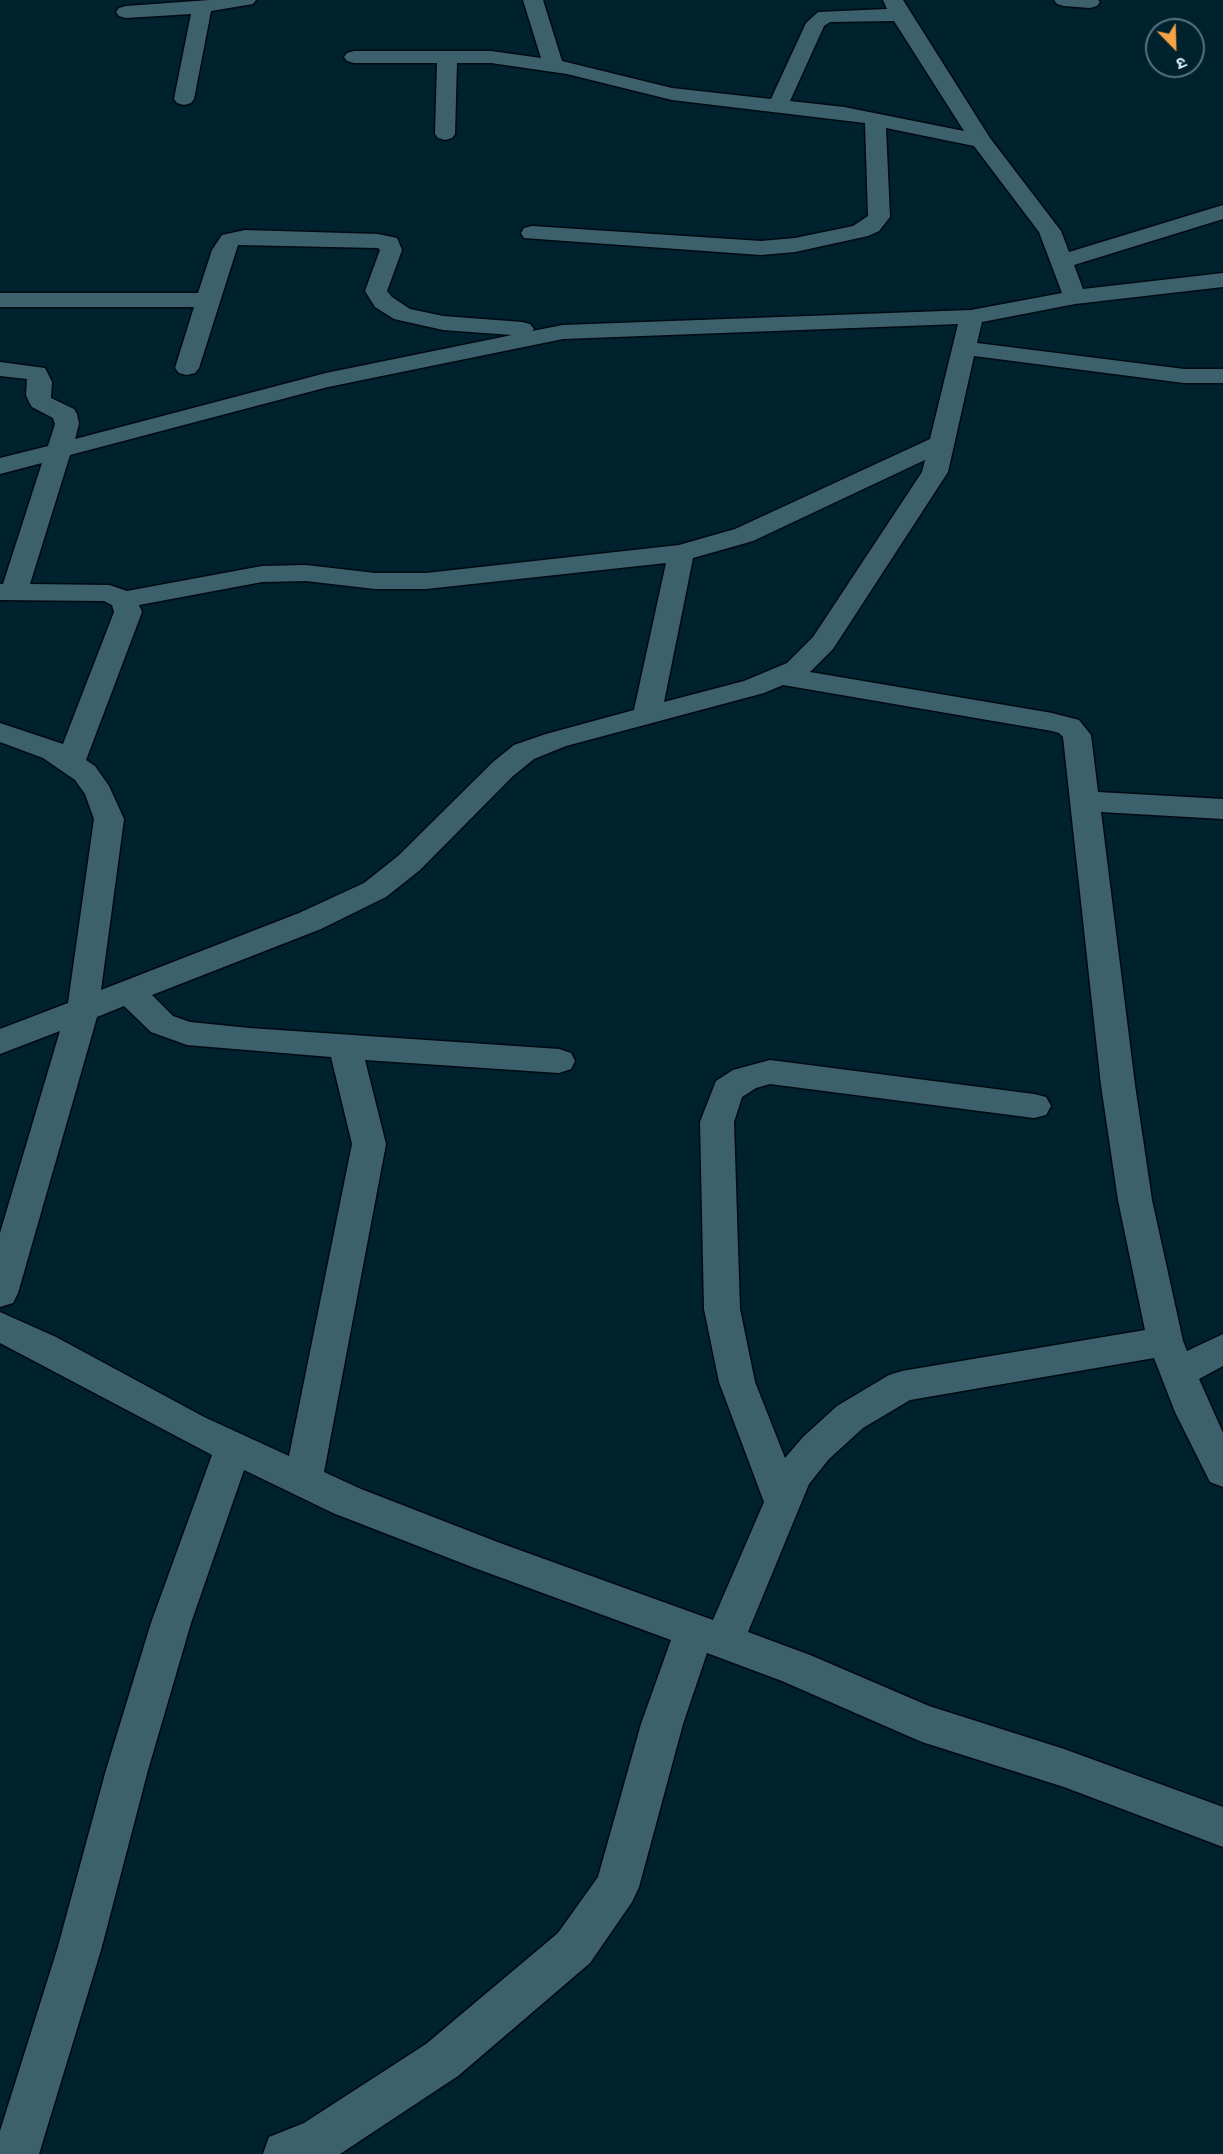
<!DOCTYPE html>
<meta charset="utf-8">
<style>
body{margin:0}
#map{position:relative;width:1223px;height:2154px;overflow:hidden;background:#00212e;font-family:"DejaVu Sans","Noto Sans Devanagari",sans-serif}
canvas{display:block}
.north{position:absolute;left:1145px;top:18px;width:60px;height:60px;box-sizing:border-box;background:#00212e;border:2px solid #59747f;border-radius:50%;rotate:157deg;font-size:16px;font-weight:700;line-height:24px;text-align:center;color:#def1f9}
.north::after{content:'';display:block;margin:auto;width:21px;height:27px;background:#f5a345;clip-path:polygon(50% 0,100% 100%,50% 72%,0 100%)}
</style>
<div id="map">
<canvas width="1223" height="2154"></canvas>
<div class="north">उ</div>
</div>
<script>
const context = document.querySelector('canvas').getContext('2d');
context.lineJoin = 'round';
const toPath = rows => new Path2D(rows.map(r => 'M' + r).join(''));
function strokePath(path, color, width, dash) { context.strokeStyle = color; context.lineWidth = width; context.lineCap = dash ? 'butt' : 'round'; context.setLineDash(dash || []); context.stroke(path); }
function paint(path, color) { context.fillStyle = color; context.fill(path, 'evenodd'); }
const minor = toPath([
 [210,0,256,0,253,4,211,11,194,99,191,103,184,105,177,103,174,99,191,14,126,18,119,16,116,12,119,8,126,6,210,0],
 [523,0,543,0,562,61,672,88,771,99,806,23,818,12,887,9,883,0,903,0,990,138,1061,231,1069,252,1223,205,1223,219,1074,265,1083,289,1223,273,1223,287,1075,304,982,322,977,343,1184,369,1223,369,1223,383,1184,383,974,356,948,472,833,649,810,672,1052,713,1079,720,1091,735,1098,792,1223,799,1223,819,1101,812,1135,1085,1152,1200,1183,1341,1187,1351,1223,1334,1223,1366,1199,1379,1223,1433,1223,1487,1210,1482,1175,1412,1154,1358,910,1400,863,1428,829,1459,809,1484,748,1632,810,1655,929,1706,1064,1749,1223,1807,1223,1847,1064,1787,922,1742,782,1681,707,1653,683,1724,639,1887,632,1902,590,1963,458,2076,340,2154,263,2154,269,2137,304,2123,426,2044,558,1933,598,1877,641,1724,671,1640,472,1567,333,1513,244,1470,191,1623,148,1770,101,1950,39,2154,0,2154,0,2131,57,1950,106,1770,151,1623,212,1455,0,1343,0,1312,56,1337,204,1417,289,1456,352,1144,331,1057,187,1045,151,1032,124,1006,97,1017,18,1293,13,1303,0,1307,0,1233,60,1031,0,1054,0,1029,68,1003,94,819,85,794,75,780,43,758,0,742,0,723,63,744,114,612,112,605,104,601,0,600,0,584,3,584,42,463,0,474,0,458,48,446,55,424,53,418,32,407,29,402,26,395,27,379,0,376,0,362,45,368,52,382,51,398,74,409,77,414,79,424,75,439,326,373,512,335,443,330,394,319,375,307,365,291,380,250,378,248,238,245,199,368,195,373,187,375,179,373,175,368,194,307,0,307,0,293,198,293,212,250,222,235,245,230,378,234,397,238,402,250,387,291,392,297,410,309,443,316,522,322,530,324,534,329,532,331,563,325,971,310,1062,293,1039,232,974,146,886,128,890,217,879,231,868,236,795,252,761,255,524,238,521,233,524,228,532,226,761,241,795,238,853,226,868,216,865,123,672,100,567,74,491,63,457,63,455,134,452,138,445,140,438,138,435,134,437,63,354,63,347,61,344,57,347,53,354,51,491,51,541,58,523,0],
 [894,21,964,131,844,107,790,101,824,26,830,22,894,21],
 [958,324,930,439,735,529,679,545,426,573,375,573,306,565,262,566,127,591,109,585,30,584,70,455,328,387,563,339,958,324],
 [925,460,922,472,813,637,787,663,744,681,664,702,693,558,753,541,925,460],
 [666,563,634,710,546,734,514,745,493,762,398,856,364,883,299,913,101,990,124,819,109,786,95,766,86,760,142,612,139,605,262,582,306,581,375,589,426,589,666,563],
 [783,685,1052,731,1059,733,1063,737,1101,1085,1118,1200,1145,1330,902,1371,889,1375,837,1406,803,1437,785,1458,755,1382,740,1309,734,1122,742,1097,756,1088,770,1084,1034,1118,1046,1115,1051,1106,1046,1097,1034,1094,770,1060,733,1070,716,1081,700,1122,704,1309,719,1382,764,1502,713,1620,500,1543,361,1489,324,1472,386,1144,365,1060,559,1073,571,1069,575,1061,571,1053,559,1049,249,1028,190,1022,173,1016,152,995,321,929,386,897,420,870,513,776,534,759,566,746,764,693,783,685],
 [1054,0,1098,0,1100,2,1097,6,1090,8,1064,6,1057,4,1054,0]
]);
strokePath(minor, '#000a13', 3);
paint(minor, '#3d606d');
</script>
